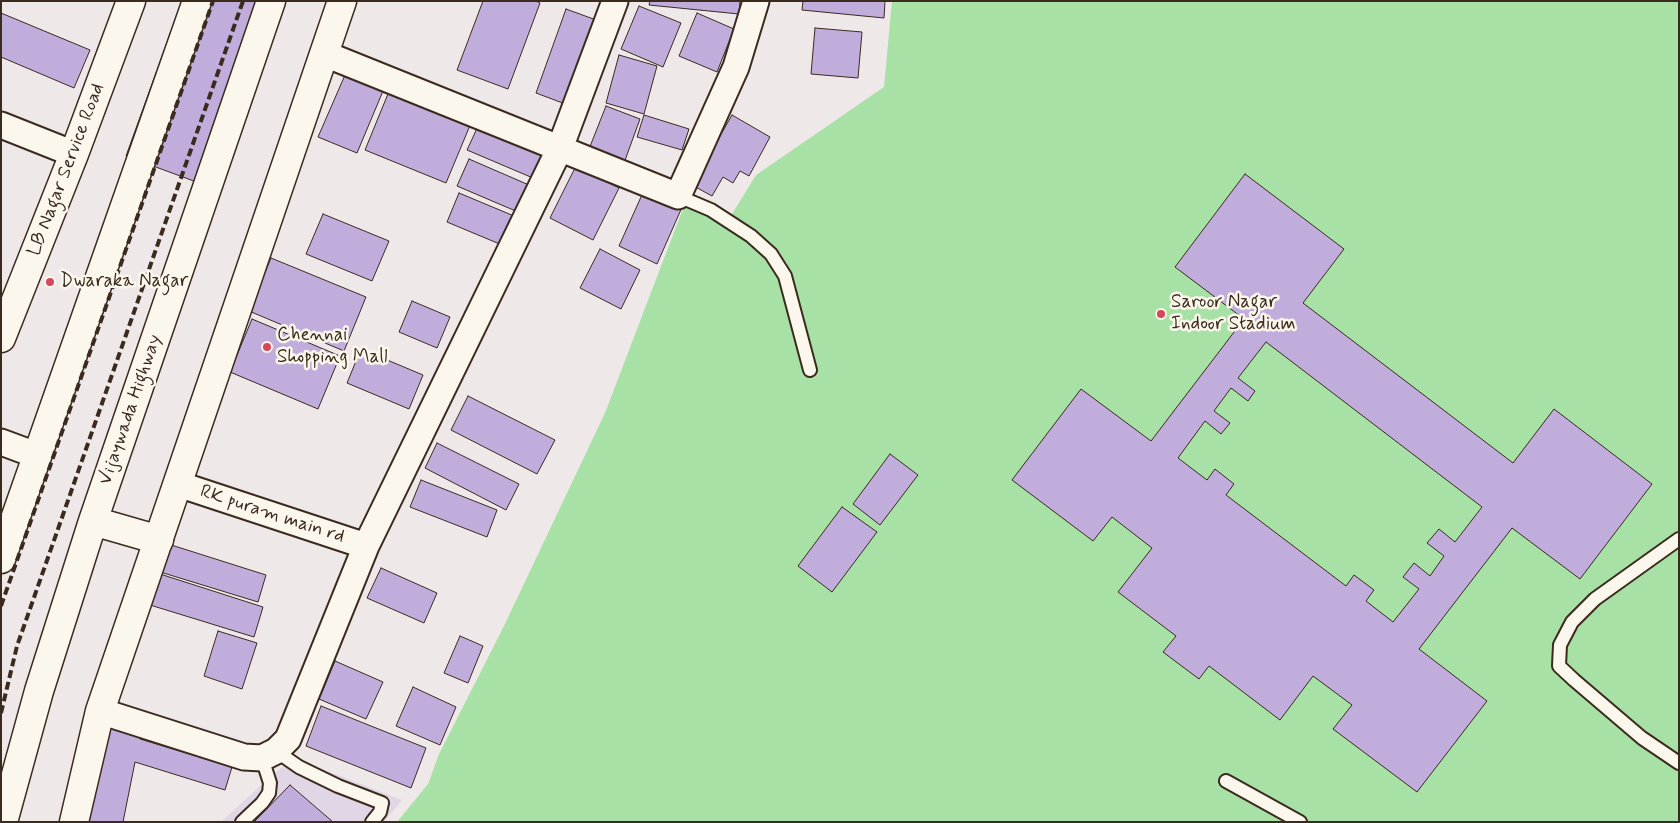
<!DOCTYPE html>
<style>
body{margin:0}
#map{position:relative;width:1680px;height:823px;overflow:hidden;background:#efe8e9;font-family:Mynerve,sans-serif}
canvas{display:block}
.frame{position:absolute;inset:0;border:2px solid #3b2a1e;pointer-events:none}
</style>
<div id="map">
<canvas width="1680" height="823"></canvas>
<div class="frame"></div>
</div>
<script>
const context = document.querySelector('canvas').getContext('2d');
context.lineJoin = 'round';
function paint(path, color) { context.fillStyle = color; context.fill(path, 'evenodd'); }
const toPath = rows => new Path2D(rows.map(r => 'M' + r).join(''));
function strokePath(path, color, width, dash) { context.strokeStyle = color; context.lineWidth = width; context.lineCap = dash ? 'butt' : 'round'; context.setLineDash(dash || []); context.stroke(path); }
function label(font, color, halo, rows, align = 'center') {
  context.font = font + ' Mynerve,sans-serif'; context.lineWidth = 5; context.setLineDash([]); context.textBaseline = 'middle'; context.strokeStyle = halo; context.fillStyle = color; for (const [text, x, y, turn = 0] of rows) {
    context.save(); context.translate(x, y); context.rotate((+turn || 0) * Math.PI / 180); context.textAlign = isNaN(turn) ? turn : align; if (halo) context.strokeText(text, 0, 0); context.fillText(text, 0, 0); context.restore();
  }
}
paint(toPath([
 [294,758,402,800,384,822,221,822,272,775]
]), '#e1d6e5');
paint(toPath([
 [892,1,1679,1,1679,822,397,822,428,784,439,754,502,630,605,413,689,193,732,214,756,175,884,87]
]), '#a8e1a5');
const building = toPath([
 [182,1,278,1,210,187,126,156,182,1],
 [483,1,536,1,540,3,508,89,457,70,483,1],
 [650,1,740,1,739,14,649,5,650,1],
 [803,1,885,1,884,18,802,10,803,1],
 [639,6,681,23,663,67,621,49,639,6],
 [566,9,599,21,568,105,536,93,566,9],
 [1,13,90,50,74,88,1,57,1,13],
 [697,13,734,29,717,72,679,56,697,13],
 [815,28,862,32,858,78,811,74,815,28],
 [619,55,657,66,644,114,606,103,619,55],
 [345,75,383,91,357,153,318,137,345,75],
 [390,89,471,123,446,183,365,150,390,89],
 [606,106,640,119,624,163,589,149,606,106],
 [644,115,689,129,682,150,637,137,644,115],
 [732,115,770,137,749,176,740,171,733,183,723,177,712,196,692,185,732,115],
 [480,122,545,149,533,178,467,150,480,122],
 [469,159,529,185,518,212,457,186,469,159],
 [576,166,619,188,593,240,550,218,576,166],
 [1245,174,1344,249,1303,303,1513,463,1554,409,1652,484,1580,579,1512,528,1419,649,1487,701,1417,792,1333,729,1352,705,1313,676,1280,720,1209,666,1199,679,1163,652,1176,636,1118,592,1152,548,1112,517,1093,541,1012,480,1081,389,1151,441,1244,319,1175,267,1245,174],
 [1266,342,1482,507,1455,542,1439,529,1427,543,1444,556,1430,576,1414,563,1403,577,1419,589,1393,622,1366,601,1374,590,1354,575,1346,586,1226,495,1234,484,1215,469,1207,480,1178,458,1205,421,1221,434,1230,423,1214,411,1231,388,1248,401,1255,391,1238,378,1266,342],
 [645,188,683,205,657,264,619,246,645,188],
 [459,193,514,216,502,245,447,222,459,193],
 [323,214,389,241,372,281,306,254,323,214],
 [600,249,640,270,621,309,580,288,600,249],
 [271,258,366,297,344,351,249,311,271,258],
 [412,301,450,317,437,348,399,332,412,301],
 [252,319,340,356,318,409,230,372,252,319],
 [361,349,423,375,409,409,347,383,361,349],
 [468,396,555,440,537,474,451,430,468,396],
 [437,443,519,484,506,510,425,468,437,443],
 [890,454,918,475,880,525,853,504,890,454],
 [421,480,497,510,487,537,410,507,421,480],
 [842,507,877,532,832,592,798,566,842,507],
 [165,543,266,575,258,602,157,571,165,543],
 [381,568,437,593,424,623,367,598,381,568],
 [160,574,263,607,254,637,150,605,160,574],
 [218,631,257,643,242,689,204,676,218,631],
 [460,636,483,646,468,683,444,673,460,636],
 [335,661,383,682,366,719,319,699,335,661],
 [413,687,456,707,440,745,396,726,413,687],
 [321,706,426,748,411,788,306,746,321,706],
 [103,726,141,734,140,739,232,767,225,790,135,762,123,822,84,822,103,726],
 [290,785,333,822,254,822,290,785]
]);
paint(building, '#c1addc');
strokePath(building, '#3b2a1e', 1);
const lane = toPath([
 [678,196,711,210,751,236,771,254,785,276,810,370],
 [1679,539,1595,599,1572,622,1560,645,1559,666,1574,680,1642,738,1679,763],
 [276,751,299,767,338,786,382,803,380,812,372,822],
 [1226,781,1300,822],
 [242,822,262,803,269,793,270,783,262,758]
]);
const street = toPath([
 [325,54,678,196,736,67,756,1],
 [1,125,74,154],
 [1,442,36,455],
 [178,484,366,546],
 [100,711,244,757,262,758,276,751,288,739,366,546,560,148,615,1]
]);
const secondary = toPath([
 [1,338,74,154,131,1],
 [74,822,100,711,342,1]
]);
const highway = toPath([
 [93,521,159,540],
 [1,559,197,1],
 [3,822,39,691,93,521,271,1]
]);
strokePath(lane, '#3b2a1e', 16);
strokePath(street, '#3b2a1e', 29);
strokePath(secondary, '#3b2a1e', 31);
strokePath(highway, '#3b2a1e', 31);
strokePath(lane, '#fbf7ec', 12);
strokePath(street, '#fbf7ec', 25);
strokePath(secondary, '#fbf7ec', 28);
strokePath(highway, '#fbf7ec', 28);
strokePath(toPath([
 [1,606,213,1],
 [1,713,17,646,243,1]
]), '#3b2a1e', 4, [8, 4]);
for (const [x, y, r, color] of [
 [50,282,5,"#d1495b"],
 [1161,314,5,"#d1495b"],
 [267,347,5,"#d1495b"]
]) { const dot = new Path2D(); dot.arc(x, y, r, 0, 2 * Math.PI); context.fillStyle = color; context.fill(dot); strokePath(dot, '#fbf7ec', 2); }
label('19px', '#3b2a1e', '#fbf7ec', [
 ["LB Nagar Service Road",67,170,-69],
 ["Vijaywada Highway",131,410,-71],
 ["RK puram main rd",272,515,18]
]);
label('19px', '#3b2a1e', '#fbf7ec', [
 ["Dwaraka Nagar",60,282],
 ["Saroor Nagar",1171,303],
 ["Indoor Stadium",1171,325],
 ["Chennai",277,336],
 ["Shopping Mall",277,358]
], 'left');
</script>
